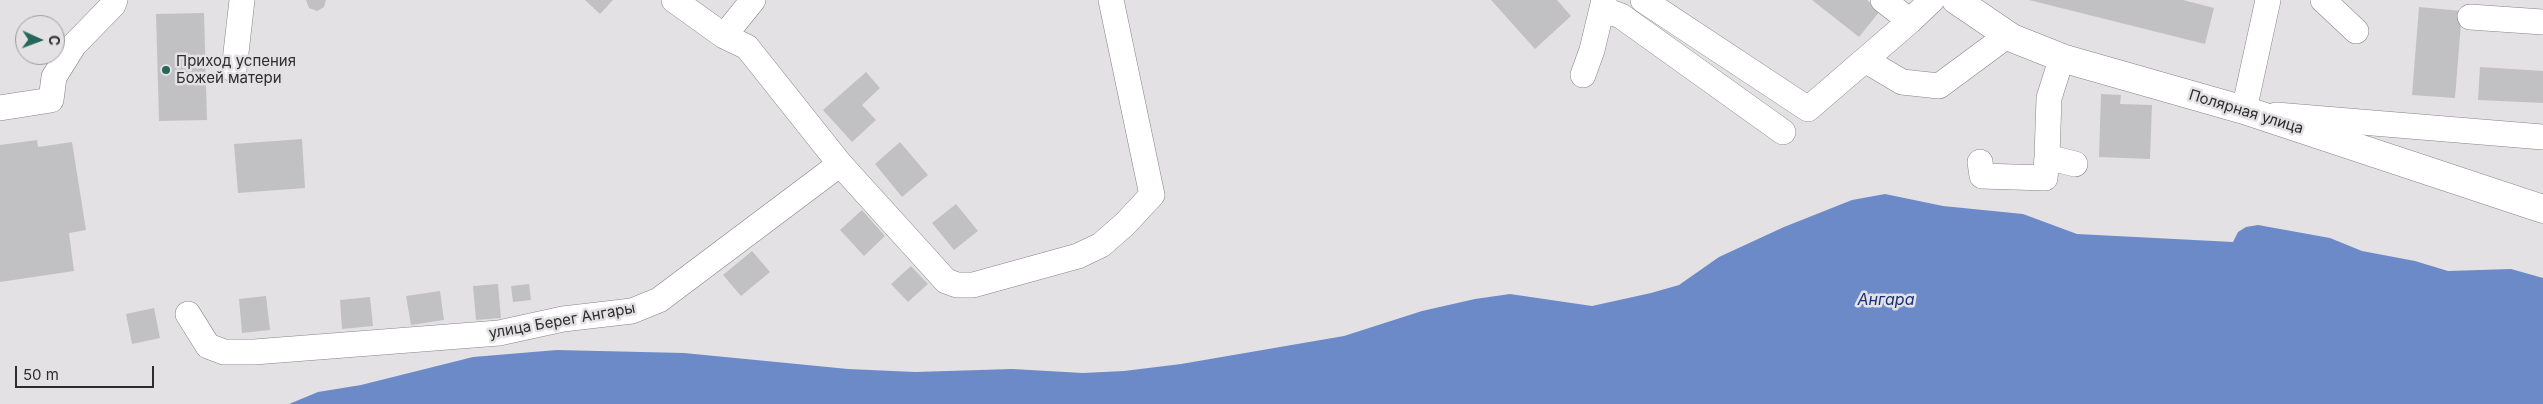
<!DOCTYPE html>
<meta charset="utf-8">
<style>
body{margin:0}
#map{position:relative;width:2543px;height:404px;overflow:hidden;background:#e4e1e4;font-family:Inter,sans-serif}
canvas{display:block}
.north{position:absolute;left:15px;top:15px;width:50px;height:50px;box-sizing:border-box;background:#e4e1e4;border:1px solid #9b999b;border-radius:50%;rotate:92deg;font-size:14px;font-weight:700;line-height:20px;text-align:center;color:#2e2d2e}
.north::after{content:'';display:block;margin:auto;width:18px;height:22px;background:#256859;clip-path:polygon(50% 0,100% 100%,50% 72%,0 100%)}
.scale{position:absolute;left:15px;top:366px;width:139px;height:22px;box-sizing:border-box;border:2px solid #2e2d2e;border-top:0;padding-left:6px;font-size:15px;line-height:18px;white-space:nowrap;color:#2e2d2e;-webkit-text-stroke:4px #e4e1e4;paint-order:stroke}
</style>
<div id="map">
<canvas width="2543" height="404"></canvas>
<div class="north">С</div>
<div class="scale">50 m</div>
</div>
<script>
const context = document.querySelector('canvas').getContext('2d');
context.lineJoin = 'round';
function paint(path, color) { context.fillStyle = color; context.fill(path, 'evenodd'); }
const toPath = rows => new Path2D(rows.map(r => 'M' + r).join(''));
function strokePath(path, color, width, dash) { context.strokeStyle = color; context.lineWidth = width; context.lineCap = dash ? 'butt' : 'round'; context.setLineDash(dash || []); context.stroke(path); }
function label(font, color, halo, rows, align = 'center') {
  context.font = font + ' Inter,sans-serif'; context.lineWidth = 5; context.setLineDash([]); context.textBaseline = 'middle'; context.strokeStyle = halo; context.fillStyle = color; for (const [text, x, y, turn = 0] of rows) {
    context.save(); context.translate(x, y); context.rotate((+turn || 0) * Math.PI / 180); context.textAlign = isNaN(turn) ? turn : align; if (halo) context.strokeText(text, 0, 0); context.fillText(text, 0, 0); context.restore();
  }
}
paint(toPath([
 [1885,194,1943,206,2023,214,2077,234,2233,242,2238,232,2246,227,2258,225,2330,238,2362,251,2415,261,2448,271,2511,269,2543,278,2543,404,289,404,318,392,361,385,473,357,557,350,684,353,848,369,915,372,1012,369,1083,373,1124,371,1181,364,1344,336,1422,311,1475,299,1510,294,1592,306,1651,293,1679,285,1719,257,1784,227,1852,200]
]), '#6d8ac8');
paint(toPath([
 [306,0,326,0,324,7,317,11,309,8],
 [585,0,613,0,600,14],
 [1491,0,1557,0,1571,16,1535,49],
 [1812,0,1867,0,1880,11,1859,37],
 [2029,0,2183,0,2214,8,2205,44],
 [2419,7,2462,11,2455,98,2412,95],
 [204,13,207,120,159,121,156,14],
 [2480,67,2543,71,2543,103,2478,100],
 [866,72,880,88,862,105,876,120,852,142,823,110],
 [2101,94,2121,95,2120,104,2152,105,2150,159,2099,157],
 [302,139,305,188,238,193,234,144],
 [37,140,38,147,72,142,86,230,69,233,74,271,0,282,0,145],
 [900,142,928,175,902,197,875,164],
 [956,204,978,231,954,250,932,223],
 [862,210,885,236,864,256,840,230],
 [752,251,770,272,741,296,723,275],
 [911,266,928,284,908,302,891,284],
 [498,284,501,318,476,320,473,286],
 [529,284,531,300,513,302,511,286],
 [440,291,444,320,411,325,406,296],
 [266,296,270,330,242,333,239,299],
 [370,297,373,326,342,329,340,300],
 [154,308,160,338,132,344,126,314]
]), '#c1c1c4');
const minor = toPath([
 [674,0,724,36],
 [1643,0,1808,109,1910,21,1932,0],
 [1883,0,1910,21],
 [2323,0,2356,31],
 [1602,9,1621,16,1783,132],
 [2470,17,2543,22],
 [2062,57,2049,98,2047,157,2075,164],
 [1865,60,1902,82,1939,86,2008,35],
 [234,70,242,0],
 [1583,75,1592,50,1604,0],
 [0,108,51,100,54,77,74,45,113,5,115,0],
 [2244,110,2268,0],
 [2276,115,2543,137],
 [1980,162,1982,176,2045,178,2047,157],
 [840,164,946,281,957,285,973,285,1078,256,1101,245,1125,224,1152,195,1111,0],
 [188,314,208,346,224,352,254,352,499,333,563,319,632,311,659,300,840,164,747,47,724,36,753,0]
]);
const major = toPath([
 [1956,0,2012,38,2065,59,2244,110,2543,209]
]);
strokePath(minor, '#868486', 26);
strokePath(major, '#868486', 29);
strokePath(minor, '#fff', 25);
strokePath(major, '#fff', 28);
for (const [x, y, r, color] of [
 [166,70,5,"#256859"]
]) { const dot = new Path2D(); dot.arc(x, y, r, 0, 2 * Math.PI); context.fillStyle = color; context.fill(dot); strokePath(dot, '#e4e1e4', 2); }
label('15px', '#2e2d2e', '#e4e1e4', [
 ["Приход успения",176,61],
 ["Божей матери",176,78]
], 'left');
label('15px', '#2e2d2e', '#e4e1e4', [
 ["Полярная улица",2246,112,17],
 ["улица Берег Ангары",562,321,-10]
]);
label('italic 16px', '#16317b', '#e4e1e4', [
 ["Ангара",1886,300]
]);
</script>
